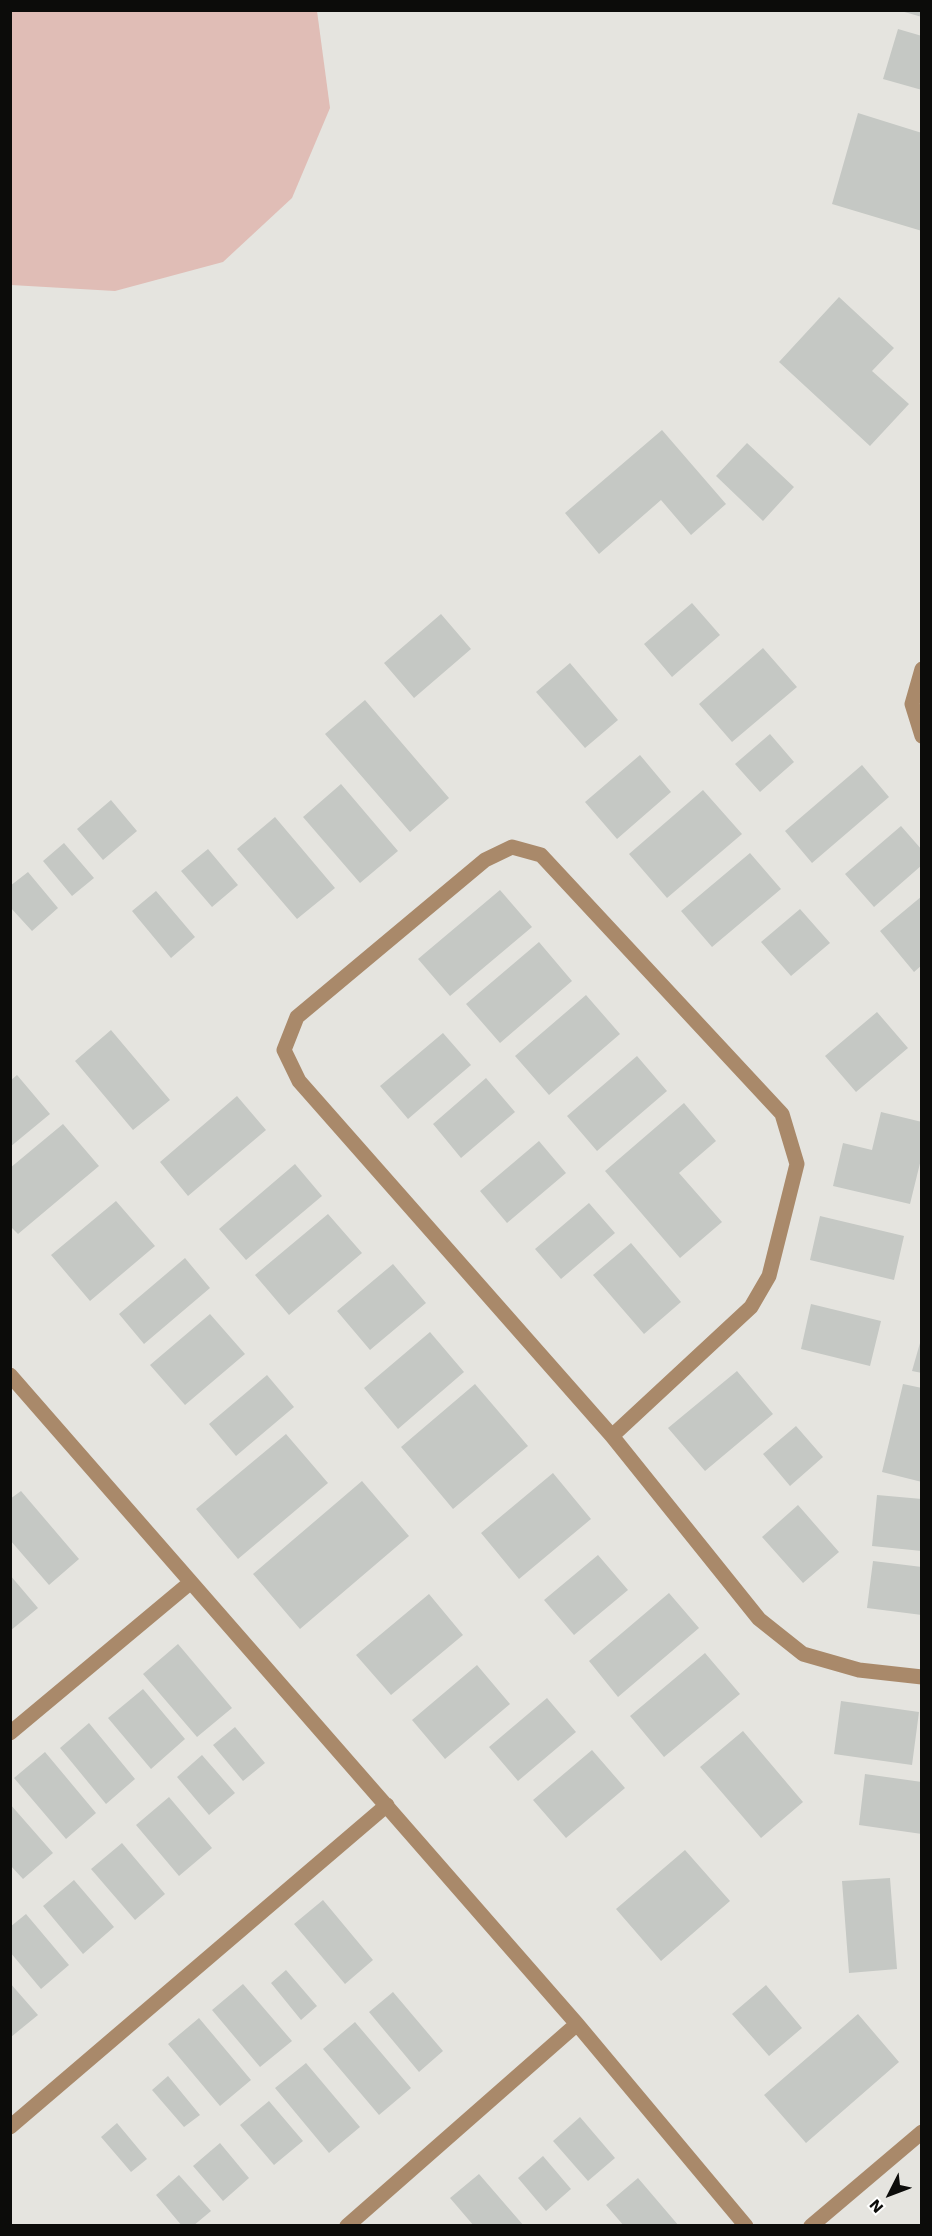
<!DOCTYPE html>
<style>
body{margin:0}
#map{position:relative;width:932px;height:2236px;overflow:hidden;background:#e5e4df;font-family:"Work Sans",sans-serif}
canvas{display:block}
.frame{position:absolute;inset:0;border:12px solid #0c0c0a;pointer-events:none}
.north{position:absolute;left:860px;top:2164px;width:60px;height:60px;-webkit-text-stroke:4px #fffffe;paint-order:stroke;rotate:228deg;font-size:16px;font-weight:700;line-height:24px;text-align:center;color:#0c0c0a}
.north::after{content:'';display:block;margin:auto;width:21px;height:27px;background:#0c0c0a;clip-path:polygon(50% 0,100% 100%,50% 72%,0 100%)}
</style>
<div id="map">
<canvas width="932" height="2236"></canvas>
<div class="frame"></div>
<div class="north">N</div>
</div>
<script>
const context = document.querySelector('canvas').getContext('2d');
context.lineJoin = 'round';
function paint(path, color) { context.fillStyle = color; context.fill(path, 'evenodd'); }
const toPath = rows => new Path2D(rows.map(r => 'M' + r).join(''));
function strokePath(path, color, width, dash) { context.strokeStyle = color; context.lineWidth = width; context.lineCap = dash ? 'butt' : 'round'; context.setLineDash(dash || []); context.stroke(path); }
paint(toPath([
 [10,11,317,11,330,108,292,198,223,262,115,291,11,285]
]), '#e0bdb6');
paint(toPath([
 [902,10,922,10,922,17,901,11],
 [898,29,922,36,922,90,883,79],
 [858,113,922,133,922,231,832,204],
 [839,297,894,348,872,371,909,404,870,446,779,362],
 [662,430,726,504,691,535,661,500,599,554,565,513],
 [747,443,794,487,763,521,716,476],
 [692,603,720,635,672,677,644,644],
 [441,614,471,649,414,698,384,663],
 [763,648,797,687,732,742,699,704],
 [570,663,618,720,585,748,536,692],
 [365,700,449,798,410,832,325,734],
 [770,734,794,762,760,792,735,764],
 [640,755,671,792,617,839,585,802],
 [862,765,889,797,812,863,785,831],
 [341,784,398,851,360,883,303,817],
 [703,790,742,834,667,898,629,854],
 [111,800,137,831,103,860,77,829],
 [275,817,335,888,297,919,237,849],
 [901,826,922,850,922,865,874,907,845,874],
 [64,843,94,878,72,896,43,861],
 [208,849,238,885,212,907,181,871],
 [750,853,781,889,712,947,681,911],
 [28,872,58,908,32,931,10,907,10,886],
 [500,890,532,927,450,996,418,959],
 [156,891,195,937,171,958,132,911],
 [922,896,922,965,914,972,880,931],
 [800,909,830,943,791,976,761,942],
 [539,942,572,981,500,1043,466,1004],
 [586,995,620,1034,549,1095,515,1056],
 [877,1012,908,1048,856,1092,825,1056],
 [111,1030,170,1100,133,1130,75,1061],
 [443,1033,471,1065,408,1119,380,1086],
 [637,1056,667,1091,597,1151,567,1116],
 [17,1075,50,1114,10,1147,10,1081],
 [486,1078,515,1112,461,1158,433,1124],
 [237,1096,266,1130,188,1196,160,1162],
 [684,1103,716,1141,679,1173,722,1222,680,1258,605,1171],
 [881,1112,922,1122,922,1155,910,1204,833,1186,843,1143,872,1150],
 [63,1124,99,1166,18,1234,10,1226,10,1168],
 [539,1141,566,1173,507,1223,480,1191],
 [295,1164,322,1196,246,1260,219,1229],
 [116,1201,155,1246,90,1301,51,1255],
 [589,1203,615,1233,561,1279,535,1249],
 [328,1214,362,1253,289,1315,255,1275],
 [820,1216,904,1236,894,1280,810,1260],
 [631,1243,681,1302,644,1334,593,1275],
 [185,1258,210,1288,144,1344,119,1314],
 [393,1264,426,1303,370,1350,337,1311],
 [811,1304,881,1321,870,1366,801,1349],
 [210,1314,245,1354,185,1405,150,1365],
 [430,1332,464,1372,398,1429,364,1388],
 [922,1336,922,1373,912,1371],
 [737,1371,773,1414,705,1471,668,1428],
 [267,1375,294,1407,236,1456,209,1424],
 [475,1384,528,1446,453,1509,401,1447],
 [903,1384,922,1388,922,1482,882,1472],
 [796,1426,823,1457,790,1486,763,1454],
 [286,1434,328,1483,238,1559,196,1509],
 [553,1473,591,1519,519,1579,481,1533],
 [362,1481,409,1536,300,1629,253,1574],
 [21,1491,79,1559,49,1585,10,1540,10,1499],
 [877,1495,922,1499,922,1551,872,1546],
 [798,1505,839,1552,803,1583,762,1537],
 [598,1555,628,1590,574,1635,544,1600],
 [873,1561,922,1567,922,1615,867,1608],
 [10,1575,38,1608,10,1631],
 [669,1593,699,1628,618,1697,589,1661],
 [429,1594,463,1635,391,1695,356,1655],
 [178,1644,232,1708,197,1737,143,1674],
 [705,1653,740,1694,664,1757,630,1716],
 [477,1665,510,1704,445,1759,412,1720],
 [143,1689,185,1739,151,1769,108,1718],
 [547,1698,576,1732,518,1781,489,1747],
 [841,1701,919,1712,912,1765,834,1754],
 [89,1723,135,1779,106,1804,60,1748],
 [235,1727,265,1763,243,1781,213,1745],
 [743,1731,803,1802,761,1838,700,1767],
 [592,1750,625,1788,566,1838,533,1800],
 [45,1752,96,1813,66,1839,14,1778],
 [202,1755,235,1793,209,1815,177,1777],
 [865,1774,922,1782,922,1834,859,1825],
 [169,1797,212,1848,179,1876,136,1825],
 [10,1804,53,1853,23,1879,10,1865],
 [122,1843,165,1894,135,1920,91,1869],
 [685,1850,730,1901,661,1961,616,1909],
 [890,1878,897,1969,849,1973,842,1881],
 [74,1880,114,1927,83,1954,43,1906],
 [323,1900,373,1960,345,1984,294,1924],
 [26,1914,69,1965,41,1989,10,1952,10,1927],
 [286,1970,317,2006,301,2020,271,1983],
 [10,1983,38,2015,11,2037,10,2036],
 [243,1984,292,2041,260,2067,212,2010],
 [766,1985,802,2028,769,2056,732,2014],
 [393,1992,443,2051,419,2072,369,2012],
 [858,2014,899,2062,806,2143,764,2095],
 [199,2018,251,2080,220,2106,168,2044],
 [355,2022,411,2088,379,2115,323,2049],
 [306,2063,360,2127,329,2153,275,2088],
 [168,2076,200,2115,184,2127,152,2090],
 [269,2101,303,2141,274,2165,240,2125],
 [580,2117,615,2158,588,2181,553,2141],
 [117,2123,147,2159,131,2172,101,2137],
 [220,2143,249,2178,223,2201,193,2166],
 [543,2156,571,2189,546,2211,518,2178],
 [479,2174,524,2226,474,2226,450,2198],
 [179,2175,211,2211,193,2226,182,2226,156,2195],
 [638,2178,679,2226,624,2226,606,2205]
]), '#c5c8c4');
strokePath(toPath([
 [922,669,912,704,922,736],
 [10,1375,577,2024,746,2226],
 [612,1436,751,1307,769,1276,797,1164,782,1114,541,855,512,847,485,860,297,1017,284,1050,299,1081,612,1436,759,1619,803,1654,859,1670,922,1677],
 [10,1733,191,1582],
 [10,2127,387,1805],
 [347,2226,577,2024],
 [811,2226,922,2132]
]), '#a9896a', 15);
</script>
